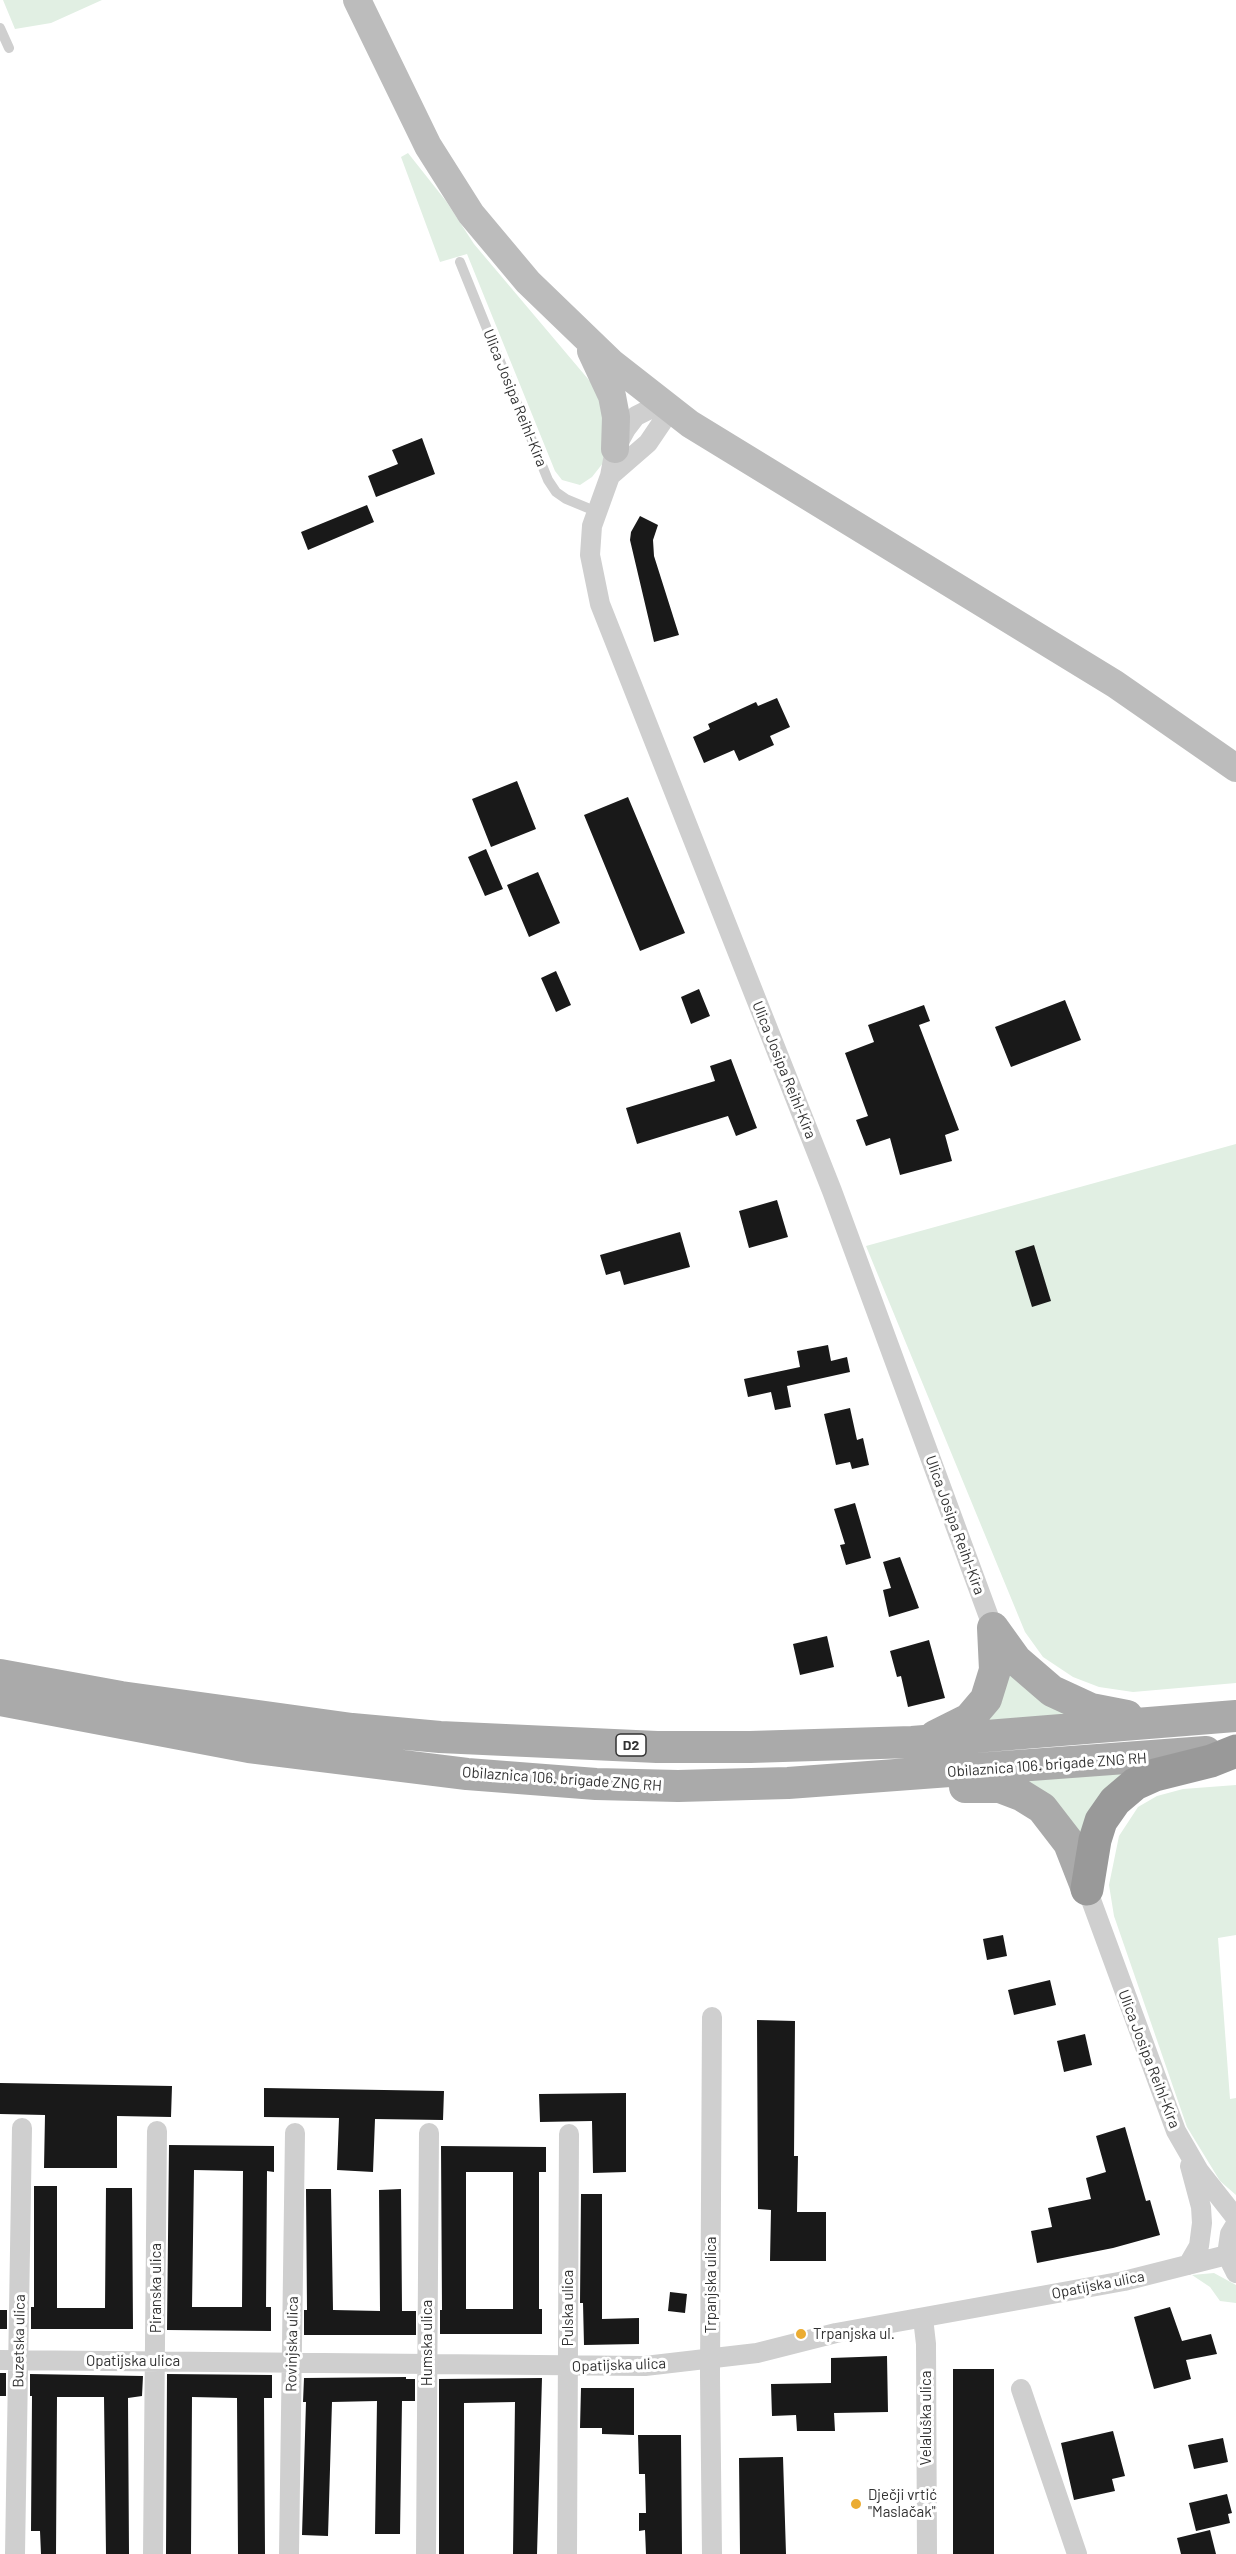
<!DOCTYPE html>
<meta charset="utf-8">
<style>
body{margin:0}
canvas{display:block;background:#fff}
</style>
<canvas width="1236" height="2554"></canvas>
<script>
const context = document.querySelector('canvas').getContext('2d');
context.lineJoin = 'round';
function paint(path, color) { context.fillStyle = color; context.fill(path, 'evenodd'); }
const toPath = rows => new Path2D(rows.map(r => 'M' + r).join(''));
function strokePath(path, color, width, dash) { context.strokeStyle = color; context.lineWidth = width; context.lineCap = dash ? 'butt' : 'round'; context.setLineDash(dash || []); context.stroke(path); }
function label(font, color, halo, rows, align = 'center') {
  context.font = font + ' Barlow,sans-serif'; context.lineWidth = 6; context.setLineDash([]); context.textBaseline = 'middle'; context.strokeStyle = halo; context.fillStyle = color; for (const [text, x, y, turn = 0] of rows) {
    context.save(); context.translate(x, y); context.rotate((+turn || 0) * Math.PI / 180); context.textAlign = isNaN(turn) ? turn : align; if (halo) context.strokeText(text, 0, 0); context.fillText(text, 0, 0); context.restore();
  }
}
paint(toPath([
 [3,0,102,0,51,23,15,29],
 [408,153,446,201,474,244,594,386,608,422,603,463,592,477,580,485,562,480,555,471,467,254,440,262,401,157],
 [1236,1144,1236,1683,1133,1692,1099,1687,1073,1677,1043,1657,1025,1632,866,1246],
 [1003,1656,1085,1714,968,1729],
 [1146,1769,1085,1842,1015,1779],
 [1236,1785,1236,1935,1218,1938,1230,2099,1236,2098,1236,2195,1220,2181,1187,2127,1114,1916,1109,1885,1119,1836,1138,1807,1157,1796,1183,1789],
 [1214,2273,1236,2285,1236,2303,1220,2301,1210,2287,1192,2275]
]), '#e1efe3');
paint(toPath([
 [422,438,435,474,376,497,368,476,398,464,392,450],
 [367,505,374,522,308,550,301,532],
 [640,516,658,525,653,540,654,556,679,635,654,642,630,540,631,532],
 [777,698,790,727,770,736,774,745,739,761,734,750,704,763,693,737,710,729,708,724,756,702,758,706],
 [517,781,536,829,491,847,472,799],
 [628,797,685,933,640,951,584,815],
 [486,849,503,889,485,896,468,857],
 [538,872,560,923,529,937,507,885],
 [556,971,571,1005,556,1012,541,978],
 [699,989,710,1016,691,1024,681,997],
 [1065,1000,1081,1040,1011,1067,995,1027],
 [924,1005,930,1021,919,1025,959,1130,945,1135,952,1161,900,1175,890,1138,866,1146,856,1120,868,1116,845,1053,874,1042,868,1025],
 [731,1059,757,1128,736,1136,728,1116,637,1144,626,1108,715,1081,710,1066],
 [777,1200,788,1237,749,1248,739,1211],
 [680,1232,690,1267,624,1285,620,1271,606,1275,600,1255],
 [1034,1245,1051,1301,1032,1307,1015,1251],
 [828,1345,831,1361,847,1357,850,1372,787,1386,791,1407,775,1410,771,1392,748,1397,744,1379,800,1367,797,1351],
 [850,1408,857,1440,863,1438,869,1465,852,1469,850,1462,836,1465,824,1414],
 [855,1503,871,1558,846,1565,840,1545,845,1544,834,1509],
 [900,1557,919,1608,889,1617,883,1590,891,1588,883,1562],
 [827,1636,834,1667,800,1675,793,1644],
 [929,1640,945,1698,908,1707,901,1676,897,1677,890,1651],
 [1003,1935,1007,1956,987,1960,983,1939],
 [1050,1980,1056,2005,1014,2015,1008,1990],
 [757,2020,795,2021,794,2156,798,2156,797,2212,826,2212,826,2261,770,2261,771,2210,758,2209],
 [1085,2034,1092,2065,1064,2072,1057,2041],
 [0,2083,172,2086,171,2117,117,2116,117,2168,44,2168,45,2115,0,2114],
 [264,2088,444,2091,443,2120,375,2119,373,2172,337,2170,339,2118,264,2117],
 [626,2093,626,2172,593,2173,592,2121,540,2122,539,2094],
 [1125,2127,1146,2201,1150,2200,1160,2235,1113,2248,1037,2263,1031,2231,1052,2227,1048,2208,1091,2199,1086,2178,1106,2172,1096,2136],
 [169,2145,274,2146,274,2172,267,2171,266,2307,271,2307,271,2331,167,2330],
 [194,2170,243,2171,242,2307,192,2307],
 [441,2146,546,2147,546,2172,539,2172,539,2309,542,2309,542,2334,440,2334,440,2310,442,2310],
 [466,2172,513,2172,513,2309,466,2309],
 [34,2186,57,2186,57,2308,105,2308,106,2188,132,2188,133,2329,31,2329,31,2307,34,2307],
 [306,2189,331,2189,333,2310,380,2311,379,2190,401,2189,402,2311,416,2311,416,2335,304,2335,304,2310,307,2310],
 [581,2194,602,2194,602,2319,639,2318,639,2344,584,2345,583,2303,580,2303],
 [670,2292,687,2294,685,2313,668,2311],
 [1170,2307,1182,2341,1211,2334,1217,2354,1186,2360,1191,2379,1154,2389,1134,2317],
 [0,2310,7,2310,7,2329,0,2329],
 [887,2356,888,2412,834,2413,835,2431,797,2431,796,2415,772,2416,771,2384,831,2383,831,2358],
 [953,2369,994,2369,994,2554,953,2554],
 [0,2373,6,2373,6,2396,0,2396],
 [30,2374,143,2376,142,2396,128,2398,129,2554,106,2554,104,2397,57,2397,56,2554,41,2554,40,2531,31,2531,32,2396,30,2396],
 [167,2374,272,2375,272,2398,264,2398,265,2554,238,2554,237,2398,192,2397,191,2554,166,2554],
 [406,2377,406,2379,415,2379,415,2401,402,2401,400,2534,375,2534,377,2401,332,2402,328,2536,302,2535,306,2402,303,2402,304,2378],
 [542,2378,537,2554,513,2554,515,2402,464,2403,464,2554,439,2554,439,2379],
 [581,2388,634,2388,634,2435,602,2434,602,2428,580,2428],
 [1113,2431,1125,2476,1112,2479,1115,2491,1074,2500,1061,2443],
 [638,2435,681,2435,682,2554,646,2554,645,2530,639,2531,639,2513,646,2513,645,2474,639,2474],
 [1223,2438,1228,2462,1194,2469,1188,2445],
 [783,2457,786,2554,740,2554,739,2458],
 [1227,2494,1232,2513,1228,2514,1230,2523,1196,2531,1189,2503],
 [1210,2530,1216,2554,1181,2554,1177,2538]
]), '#191919');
strokePath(toPath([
 [0,28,9,48],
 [460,262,548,480,556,492,566,499,595,511]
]), '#cfcfcf', 10);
strokePath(toPath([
 [610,476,648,443,671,409,658,405,636,416,626,429,615,449,610,476,592,526,590,555,600,604,832,1191,993,1628],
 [1087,1889,1176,2131,1199,2171,1236,2218],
 [712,2017,710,2376,712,2554],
 [1236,2224,1230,2234,1227,2255,1236,2273],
 [1188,2265,1199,2246,1202,2223,1201,2207,1190,2166],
 [923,2318,926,2344,927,2554],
 [0,2360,645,2366,757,2353,836,2333,1124,2281,1227,2255],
 [1021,2389,1077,2554],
 [15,2554,22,2128],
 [153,2554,157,2131],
 [289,2554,295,2133],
 [426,2554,429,2133],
 [567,2554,569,2134]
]), '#cfcfcf', 20);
strokePath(toPath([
 [357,0,428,146,471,214,528,282,612,363,690,424,1115,684,1236,768],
 [591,351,612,396,616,417,615,449]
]), '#bcbcbc', 28);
strokePath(toPath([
 [993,1628,1016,1660,1052,1691,1091,1709,1127,1716],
 [0,1675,121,1697,352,1729,440,1737,657,1747,750,1747,912,1742,1236,1716],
 [0,1700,249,1747,467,1774,596,1784,678,1786,788,1783,1206,1752],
 [935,1736,969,1719,986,1699,995,1670,993,1628],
 [965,1787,1000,1787,1021,1795,1042,1808,1069,1843,1087,1889]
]), '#aaa', 32);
strokePath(toPath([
 [1087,1889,1095,1840,1101,1821,1115,1801,1135,1784,1155,1775,1211,1761,1236,1751]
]), '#999', 33);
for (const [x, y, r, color] of [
 [801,2334,6,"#ebac32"],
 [856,2504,6,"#ebac32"]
]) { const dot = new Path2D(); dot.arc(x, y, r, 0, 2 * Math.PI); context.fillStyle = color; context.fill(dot); strokePath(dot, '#fff', 2); }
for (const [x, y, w] of [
 [631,1745,30]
]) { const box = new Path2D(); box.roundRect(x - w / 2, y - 11, w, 22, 4.5); context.fillStyle = '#fff'; context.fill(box); strokePath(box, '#323232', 1.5); }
label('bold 14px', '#323232', null, [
 ["D2",631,1745]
]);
label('15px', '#323232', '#fff', [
 ["Ulica Josipa Reihl-Kira",515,398,68],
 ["Ulica Josipa Reihl-Kira",784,1070,68],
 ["Ulica Josipa Reihl-Kira",955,1525,70],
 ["Obilaznica 106. brigade ZNG RH",1047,1765,-4],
 ["Obilaznica 106. brigade ZNG RH",562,1779,4],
 ["Ulica Josipa Reihl-Kira",1149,2059,69],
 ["Trpanjska ulica",711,2285,-90],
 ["Opatijska ulica",1098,2285,-11],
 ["Piranska ulica",156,2288,-90],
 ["Pulska ulica",568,2308,-90],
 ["Buzetska ulica",19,2341,-89],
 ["Humska ulica",427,2343,-90],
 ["Rovinjska ulica",292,2344,-89],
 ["Opatijska ulica",133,2361],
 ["Opatijska ulica",619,2365,-2],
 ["Velaluška ulica",926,2418,-90]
]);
label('15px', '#323232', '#fff', [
 ["Trpanjska ul.",813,2334],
 ["Dječji vrtić",868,2495],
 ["\"Maslačak\"",868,2512]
], 'left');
</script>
